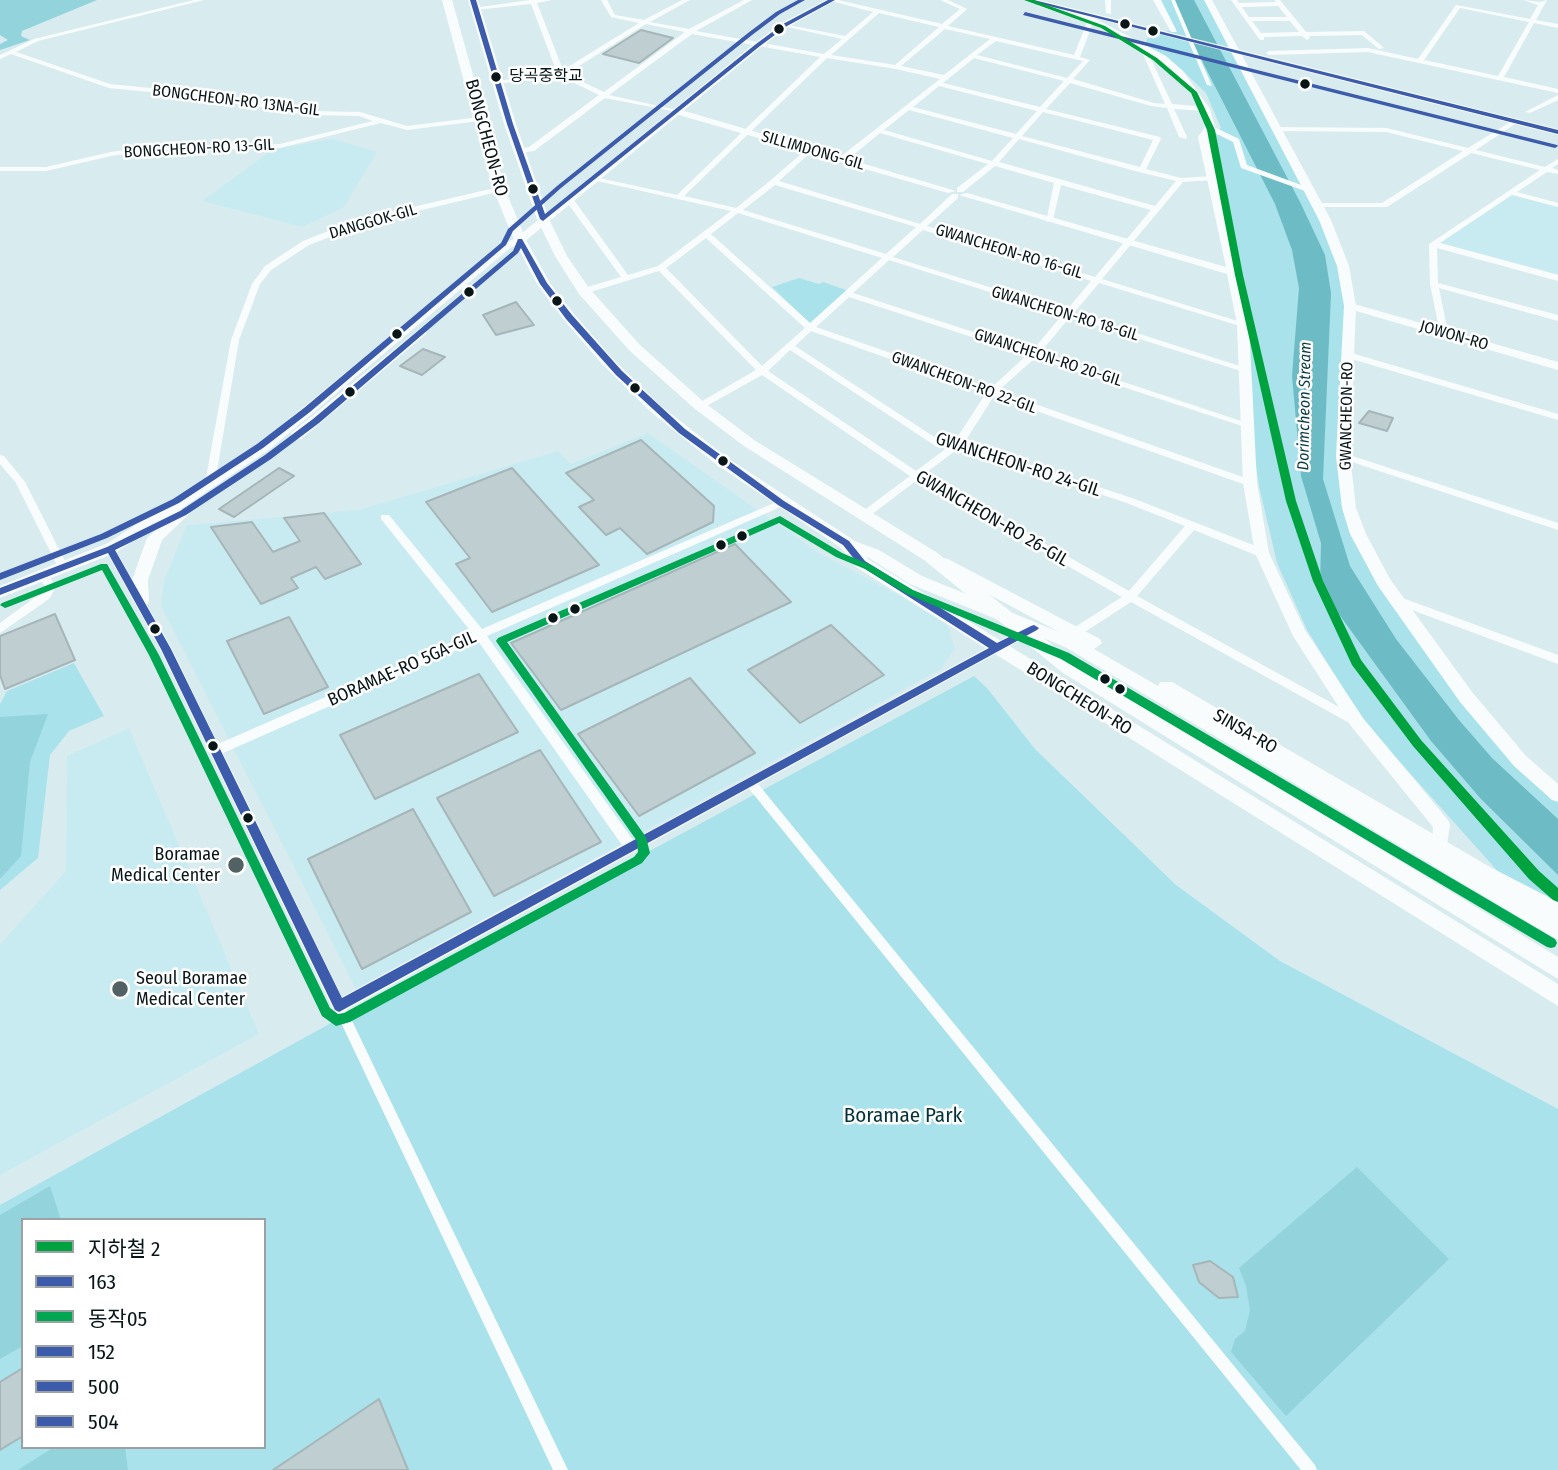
<!DOCTYPE html>
<meta charset="utf-8">
<style>
body{margin:0}
#map{position:relative;width:1558px;height:1470px;overflow:hidden;background:#d8ecf0;font-family:"Fira Sans Condensed","Noto Sans KR",sans-serif}
canvas{display:block}
.legend{position:absolute;left:21px;top:1218px;width:245px;height:231px;box-sizing:border-box;background:#fff;border:2px solid #9ca2a3;margin:0;padding:9px 12px;list-style:none;font-size:21px;color:#081618}
.legend li{display:flex;align-items:center;gap:14px;height:35px}
.legend b{width:35px;border:2px solid #9ca2a3}
</style>
<div id="map">
<canvas width="1558" height="1470"></canvas>
<ul class="legend">
<li><b style="height:9px;background:#00a23f"></b>지하철 2</li>
<li><b style="height:9px;background:#3d5bab"></b>163</li>
<li><b style="height:9px;background:#00a651"></b>동작05</li>
<li><b style="height:9px;background:#3d5bab"></b>152</li>
<li><b style="height:9px;background:#3d5bab"></b>500</li>
<li><b style="height:9px;background:#3d5bab"></b>504</li>
</ul>
</div>
<script>
const context = document.querySelector('canvas').getContext('2d');
context.lineJoin = 'round';
function paint(path, color) { context.fillStyle = color; context.fill(path, 'evenodd'); }
const toPath = rows => new Path2D(rows.map(r => 'M' + r).join(''));
function strokePath(path, color, width, dash) { context.strokeStyle = color; context.lineWidth = width; context.lineCap = dash ? 'butt' : 'round'; context.setLineDash(dash || []); context.stroke(path); }
function label(font, color, halo, rows, align = 'center') {
  context.font = font + ' "Fira Sans Condensed","Noto Sans KR",sans-serif'; context.lineWidth = 5; context.setLineDash([]); context.textBaseline = 'middle'; context.strokeStyle = halo; context.fillStyle = color; for (const [text, x, y, turn = 0] of rows) {
    context.save(); context.translate(x, y); context.rotate((+turn || 0) * Math.PI / 180); context.textAlign = isNaN(turn) ? turn : align; if (halo) context.strokeText(text, 0, 0); context.fillText(text, 0, 0); context.restore();
  }
}
paint(toPath([
 [333,139,377,152,344,207,303,227,202,201,273,149],
 [1512,193,1558,205,1558,274,1437,242],
 [648,433,819,553,900,596,948,626,955,648,941,669,356,989,161,606,164,581,187,525,359,510,558,451,571,464],
 [129,728,259,1034,0,1175,0,944,66,871,67,756]
]), '#c8ebf1');
paint(toPath([
 [1160,0,1206,0,1334,246,1346,309,1345,501,1438,669,1558,795,1558,926,1521,902,1494,867,1365,723,1307,630,1277,563,1259,486,1250,427,1242,274,1209,138,1221,128,1206,93,1182,70,1145,45,1147,39,1157,34,1176,29],
 [799,278,819,284,823,282,849,291,811,324,772,287],
 [74,663,104,716,69,731,50,755,38,858,0,890,0,704,7,691],
 [974,676,987,688,1035,749,1176,885,1280,961,1558,1109,1558,1470,0,1470,0,1205,353,1011],
 [23,1220,264,1220,264,1447,23,1447]
]), '#a9e2ea');
paint(toPath([
 [0,0,97,0,22,31,21,36,30,40,0,50,0,44,8,40,0,35],
 [48,714,30,762,21,856,0,879,0,717],
 [1357,1167,1449,1259,1286,1416,1231,1352,1235,1339,1245,1331,1250,1310,1246,1286,1239,1268],
 [50,1186,61,1220,23,1220,23,1346,0,1359,0,1215],
 [54,1447,125,1447,128,1470,18,1470]
]), '#93d3dc');
paint(toPath([
 [1171,0,1194,0,1301,204,1325,255,1331,293,1323,479,1350,566,1396,639,1459,720,1492,758,1558,819,1558,875,1481,799,1431,741,1320,588,1321,543,1301,476,1292,376,1299,288,1292,250,1275,204]
]), '#6dbbc5');
const building = toPath([
 [641,30,673,38,639,63,603,54,641,30],
 [516,302,534,325,496,335,483,315,516,302],
 [423,349,445,357,422,375,400,366,423,349],
 [1369,411,1393,418,1387,431,1359,423,1369,411],
 [641,440,714,506,713,522,647,554,620,528,606,535,579,507,594,500,566,473,641,440],
 [279,468,294,476,234,517,219,509,279,468],
 [512,468,599,565,492,612,456,564,470,558,426,502,512,468],
 [324,513,361,564,325,579,316,567,291,578,298,588,261,604,211,527,252,522,273,552,300,541,284,518,324,513],
 [735,544,791,602,561,710,511,643,735,544],
 [55,614,75,660,5,689,0,675,0,636,55,614],
 [289,617,328,687,264,714,227,641,289,617],
 [831,625,884,675,800,723,748,670,831,625],
 [479,674,518,732,375,799,340,735,479,674],
 [690,678,755,753,639,816,578,734,690,678],
 [540,750,601,842,494,896,437,798,540,750],
 [413,809,471,912,362,969,308,859,413,809],
 [1210,1261,1233,1277,1238,1297,1219,1298,1199,1282,1193,1265,1210,1261],
 [23,1368,23,1436,0,1450,0,1382,23,1368],
 [379,1399,408,1470,273,1470,379,1399]
]);
paint(building, '#bfcfd1');
strokePath(building, '#a6b6b8', 2);
paint(toPath([
 [1171,0,1175,0,1212,86,1207,85,1171,0],
 [750,778,754,779,1315,1465,1317,1470,1301,1470,746,785,745,782,746,779,750,778],
 [339,1001,343,1002,568,1470,553,1470,335,1010,333,1006,335,1002,339,1001]
]), '#f9fcfd');
paint(toPath([
 [194,0,204,0,38,41,16,52,110,84,230,96,273,106,310,111,360,112,407,126,480,117,484,119,480,121,407,130,381,123,280,148,155,150,111,156,46,171,0,171,0,167,46,167,111,152,155,146,280,144,373,121,359,116,310,115,273,110,230,100,109,88,11,54,0,59,0,55,34,39,194,0],
 [530,0,552,0,537,3,563,70,639,23,611,17,601,0,607,0,615,15,644,20,682,0,690,0,650,22,689,29,744,0,752,0,696,31,824,54,842,39,783,26,783,24,845,36,873,12,827,0,838,0,942,24,960,9,940,0,948,0,967,9,948,26,1074,55,1088,20,1091,18,1094,20,1080,57,1090,60,1073,79,1154,103,1165,104,1139,45,1144,44,1172,104,1206,107,1209,109,1206,111,1174,109,1187,137,1186,139,1179,137,1167,108,1151,106,1070,83,1046,109,1160,137,1161,139,1146,169,1181,178,1213,176,1217,178,1213,180,1183,182,1102,279,1247,324,1240,326,1099,283,1074,313,1249,369,1244,372,1241,371,1070,317,1039,354,1250,424,1245,427,1242,426,1035,358,998,391,1254,481,1255,483,1250,486,1246,485,994,396,964,443,1132,498,1266,550,1267,553,1266,556,1258,556,1194,530,1137,596,1361,719,1363,722,1361,725,1353,725,1131,602,1080,635,1072,635,1070,632,1072,629,1122,597,917,480,867,518,859,518,859,514,910,476,762,375,703,408,697,408,697,404,756,370,659,271,587,293,581,293,581,289,621,277,564,198,571,196,628,275,658,266,731,211,593,180,590,180,590,176,677,195,820,57,692,34,609,95,677,110,677,112,605,98,534,151,519,153,516,153,516,149,529,147,599,95,560,76,496,84,496,82,498,81,557,73,531,4,476,10,473,8,530,0],
 [879,13,939,27,895,65,831,55,879,13],
 [646,24,685,32,604,92,566,74,646,24],
 [945,29,990,39,944,75,901,66,945,29],
 [996,41,1083,61,1067,78,977,55,996,41],
 [827,58,896,69,940,79,840,157,840,161,846,161,880,133,988,164,957,188,957,192,963,192,995,166,1054,183,1046,222,1053,220,1061,185,1151,210,1095,277,927,226,958,198,958,194,952,194,920,224,779,181,811,152,812,150,808,148,771,180,736,208,684,196,827,58],
 [974,58,1064,81,1040,107,943,83,974,58],
 [939,86,1037,111,1016,134,913,107,939,86],
 [909,110,1013,138,992,161,884,130,909,110],
 [1043,112,1153,140,1140,167,1022,136,1043,112],
 [1019,139,1139,172,1176,181,1155,206,999,162,1019,139],
 [775,185,916,227,886,254,743,210,775,185],
 [738,213,882,258,810,323,711,234,738,213],
 [923,230,1091,281,1066,311,893,257,923,230],
 [706,238,805,328,762,366,666,268,706,238],
 [889,260,1062,315,1032,351,853,293,889,260],
 [849,297,1027,355,991,388,816,327,849,297],
 [811,331,986,393,955,441,942,442,795,346,811,331],
 [790,350,937,447,947,448,916,471,768,371,790,350],
 [959,448,1124,502,1185,526,1129,591,923,475,959,448],
 [1105,0,1111,0,1111,14,1106,13,1105,0],
 [1231,0,1237,0,1239,3,1276,2,1274,0,1280,0,1306,32,1364,31,1384,48,1379,49,1362,35,1309,36,1310,38,1307,40,1302,36,1264,37,1264,40,1260,40,1231,0],
 [1278,6,1287,17,1249,17,1242,7,1278,6],
 [1252,21,1290,21,1299,32,1261,33,1252,21],
 [1523,0,1540,2,1547,0,1536,20,1558,24,1558,28,1534,23,1504,77,1558,89,1558,93,1368,52,1269,55,1266,53,1269,51,1368,48,1418,59,1456,5,1530,19,1538,5,1523,0],
 [1460,8,1529,22,1498,76,1424,60,1460,8],
 [1558,95,1558,100,1530,113,1525,112,1558,95],
 [1512,121,1518,122,1476,150,1545,167,1558,159,1558,164,1552,168,1558,170,1558,174,1547,172,1517,192,1558,203,1558,207,1512,195,1440,243,1558,275,1558,281,1437,248,1438,283,1558,315,1558,321,1439,288,1448,333,1444,336,1440,333,1430,284,1429,244,1540,170,1471,153,1387,207,1317,207,1313,205,1314,203,1382,203,1463,151,1386,132,1277,131,1273,129,1277,127,1386,128,1468,148,1512,121],
 [1210,125,1239,139,1247,165,1312,189,1305,191,1241,168,1233,142,1207,129,1207,125,1210,125],
 [499,187,503,189,502,191,363,224,309,245,271,270,260,284,239,340,215,483,210,486,206,485,205,483,231,340,252,284,265,266,303,241,357,220,499,187],
 [1348,352,1558,414,1558,420,1345,357,1343,355,1348,352],
 [1343,453,1558,523,1558,530,1340,458,1338,456,1343,453],
 [0,455,4,456,25,482,68,567,67,570,59,570,58,567,16,483,0,464,0,455],
 [781,500,785,501,785,505,487,636,633,840,1029,625,1037,625,1039,628,1037,631,344,1011,339,1013,334,1011,160,649,105,549,106,546,114,546,115,549,172,649,218,744,472,633,381,519,381,515,389,515,482,629,781,500],
 [478,641,622,845,342,997,223,753,478,641],
 [43,571,47,572,56,587,49,599,0,633,0,623,41,593,45,587,38,575,43,571],
 [1397,596,1558,655,1558,664,1393,603,1391,600,1393,597,1397,596]
]), '#f9fcfd');
paint(toPath([
 [1041,2,1094,18,1166,56,1183,71,1210,109,1215,127,1208,137,1249,324,1257,483,1269,553,1305,630,1363,718,1448,820,1450,825,1446,851,1440,853,1434,851,1432,846,1433,827,1351,726,1293,636,1255,553,1243,483,1237,324,1227,274,959,195,967,193,1226,267,1198,137,1205,127,1202,109,1177,75,1160,60,1088,22,1038,6,1041,2],
 [672,109,678,109,956,191,948,193,672,113,672,109],
 [1346,304,1354,304,1558,362,1558,370,1346,308,1346,304]
]), '#f9fcfd');
paint(toPath([
 [826,0,836,0,788,27,761,47,524,242,510,248,270,449,181,509,188,510,190,513,162,540,148,580,149,601,147,605,141,607,133,601,132,580,147,538,172,515,115,553,0,598,0,586,108,543,260,443,502,244,516,238,755,43,782,23,826,0],
 [1153,0,1161,0,1177,32,1171,32,1153,0],
 [1204,0,1212,0,1331,220,1349,266,1356,306,1350,456,1356,508,1366,534,1390,579,1472,692,1526,756,1558,784,1558,802,1552,800,1514,766,1460,702,1378,586,1350,534,1342,508,1336,456,1344,306,1337,266,1319,220,1204,0],
 [422,327,426,328,426,334,301,439,291,439,291,433,422,327],
 [846,538,879,550,922,576,1059,632,938,567,935,563,943,558,948,559,1100,639,1102,643,1094,649,1158,686,1160,682,1172,682,1490,867,1558,902,1558,940,1065,647,910,584,869,558,841,547,838,543,846,538]
]), '#f9fcfd');
paint(toPath([
 [442,0,452,0,505,189,526,240,550,283,574,314,612,358,661,406,729,459,852,539,868,559,1558,984,1558,1006,856,567,840,547,717,465,651,412,602,364,564,320,537,284,514,240,493,189,442,0],
 [468,0,478,0,516,124,549,219,567,256,589,288,640,345,705,403,754,440,936,552,1075,663,1558,957,1558,979,1063,673,924,560,744,446,695,409,630,351,579,294,555,256,537,219,504,124,468,0],
 [1023,0,1039,0,1558,129,1558,135,1023,0]
]), '#f9fcfd');
paint(toPath([
 [518,239,522,239,547,283,572,315,622,371,685,429,784,501,849,541,865,561,997,643,1031,626,1034,625,1039,628,1037,630,339,1012,335,1010,161,649,108,553,0,595,0,588,107,547,180,511,265,455,313,419,513,251,518,239],
 [521,248,540,284,566,319,616,375,679,433,778,505,843,545,859,565,989,648,342,998,171,649,115,550,186,515,271,459,319,423,518,253,521,248]
]), '#3d5bab');
paint(toPath([
 [780,516,842,553,871,565,913,590,1069,653,1555,939,1557,943,1555,947,1551,948,1547,947,1061,659,907,594,865,569,836,557,779,523,507,642,646,837,650,853,642,863,350,1022,336,1026,322,1016,149,655,102,570,8,607,5,608,0,605,2,603,101,564,107,564,159,655,330,1008,338,1014,344,1013,634,857,638,852,637,841,498,644,496,641,498,638,780,516]
]), '#00a651');
paint(toPath([
 [798,0,805,0,780,14,752,35,561,188,513,231,506,245,310,412,263,448,179,503,107,538,0,580,0,573,101,534,173,499,257,444,304,408,501,243,508,229,557,186,748,33,776,12,798,0]
]), '#3d5bab');
paint(toPath([
 [470,0,476,0,513,124,545,214,756,44,783,24,828,0,835,0,787,26,760,46,543,221,540,219,507,124,470,0],
 [1025,0,1034,0,1558,130,1558,134,1025,0]
]), '#3d5bab');
paint(toPath([
 [1025,12,1557,145,1558,146,1555,148,1023,15,1025,12]
]), '#3d5bab');
paint(toPath([
 [1024,0,1033,0,1105,26,1157,58,1197,92,1215,130,1243,275,1296,501,1323,581,1361,660,1421,740,1539,871,1558,888,1558,902,1553,900,1529,879,1413,746,1352,665,1313,581,1286,501,1235,275,1207,130,1191,93,1153,60,1101,28,1024,0]
]), '#00a23f');
for (const [x, y, r, color] of [
 [1125,24,6,"#081618"],
 [779,29,6,"#081618"],
 [1153,31,6,"#081618"],
 [496,77,6,"#081618"],
 [1305,84,6,"#081618"],
 [533,189,6,"#081618"],
 [469,292,6,"#081618"],
 [557,301,6,"#081618"],
 [397,334,6,"#081618"],
 [635,388,6,"#081618"],
 [350,392,6,"#081618"],
 [723,461,6,"#081618"],
 [742,536,6,"#081618"],
 [721,545,6,"#081618"],
 [575,609,6,"#081618"],
 [553,618,6,"#081618"],
 [155,629,6,"#081618"],
 [1105,679,6,"#081618"],
 [1120,689,6,"#081618"],
 [213,746,6,"#081618"],
 [248,818,6,"#081618"],
 [236,865,9,"#516164"],
 [120,989,9,"#516164"]
]) { const dot = new Path2D(); dot.arc(x, y, r, 0, 2 * Math.PI); context.fillStyle = color; context.fill(dot); strokePath(dot, '#fff', 2.5); }
label('16px', '#081618', '#fff', [
 ["당곡중학교",509,77]
], 'left');
label('16px', '#081618', '#fff', [
 ["BONGCHEON-RO 13NA-GIL",236,101,7],
 ["BONGCHEON-RO 13-GIL",199,149,-3],
 ["SILLIMDONG-GIL",813,151,16],
 ["DANGGOK-GIL",373,222,-16],
 ["GWANCHEON-RO 16-GIL",1009,252,17],
 ["GWANCHEON-RO 18-GIL",1065,314,17],
 ["JOWON-RO",1454,336,16],
 ["GWANCHEON-RO 20-GIL",1048,358,18],
 ["GWANCHEON-RO 22-GIL",964,383,20],
 ["GWANCHEON-RO",1347,416,-89]
]);
label('italic 16px', '#0a3b41', '#fff', [
 ["Dorimcheon Stream",1305,406,-89]
]);
label('18px', '#081618', '#fff', [
 ["BONGCHEON-RO",486,138,75],
 ["GWANCHEON-RO 24-GIL",1018,465,18],
 ["GWANCHEON-RO 26-GIL",992,519,30],
 ["BORAMAE-RO 5GA-GIL",402,669,-24],
 ["BONGCHEON-RO",1079,699,32],
 ["SINSA-RO",1245,732,30]
]);
label('18px', '#081618', '#fff', [
 ["Boramae",220,855],
 ["Medical Center",220,876],
 ["Seoul Boramae",136,979,"left"],
 ["Medical Center",136,1000,"left"]
], 'right');
label('21px', '#013339', '#fff', [
 ["Boramae Park",903,1116]
]);
</script>
